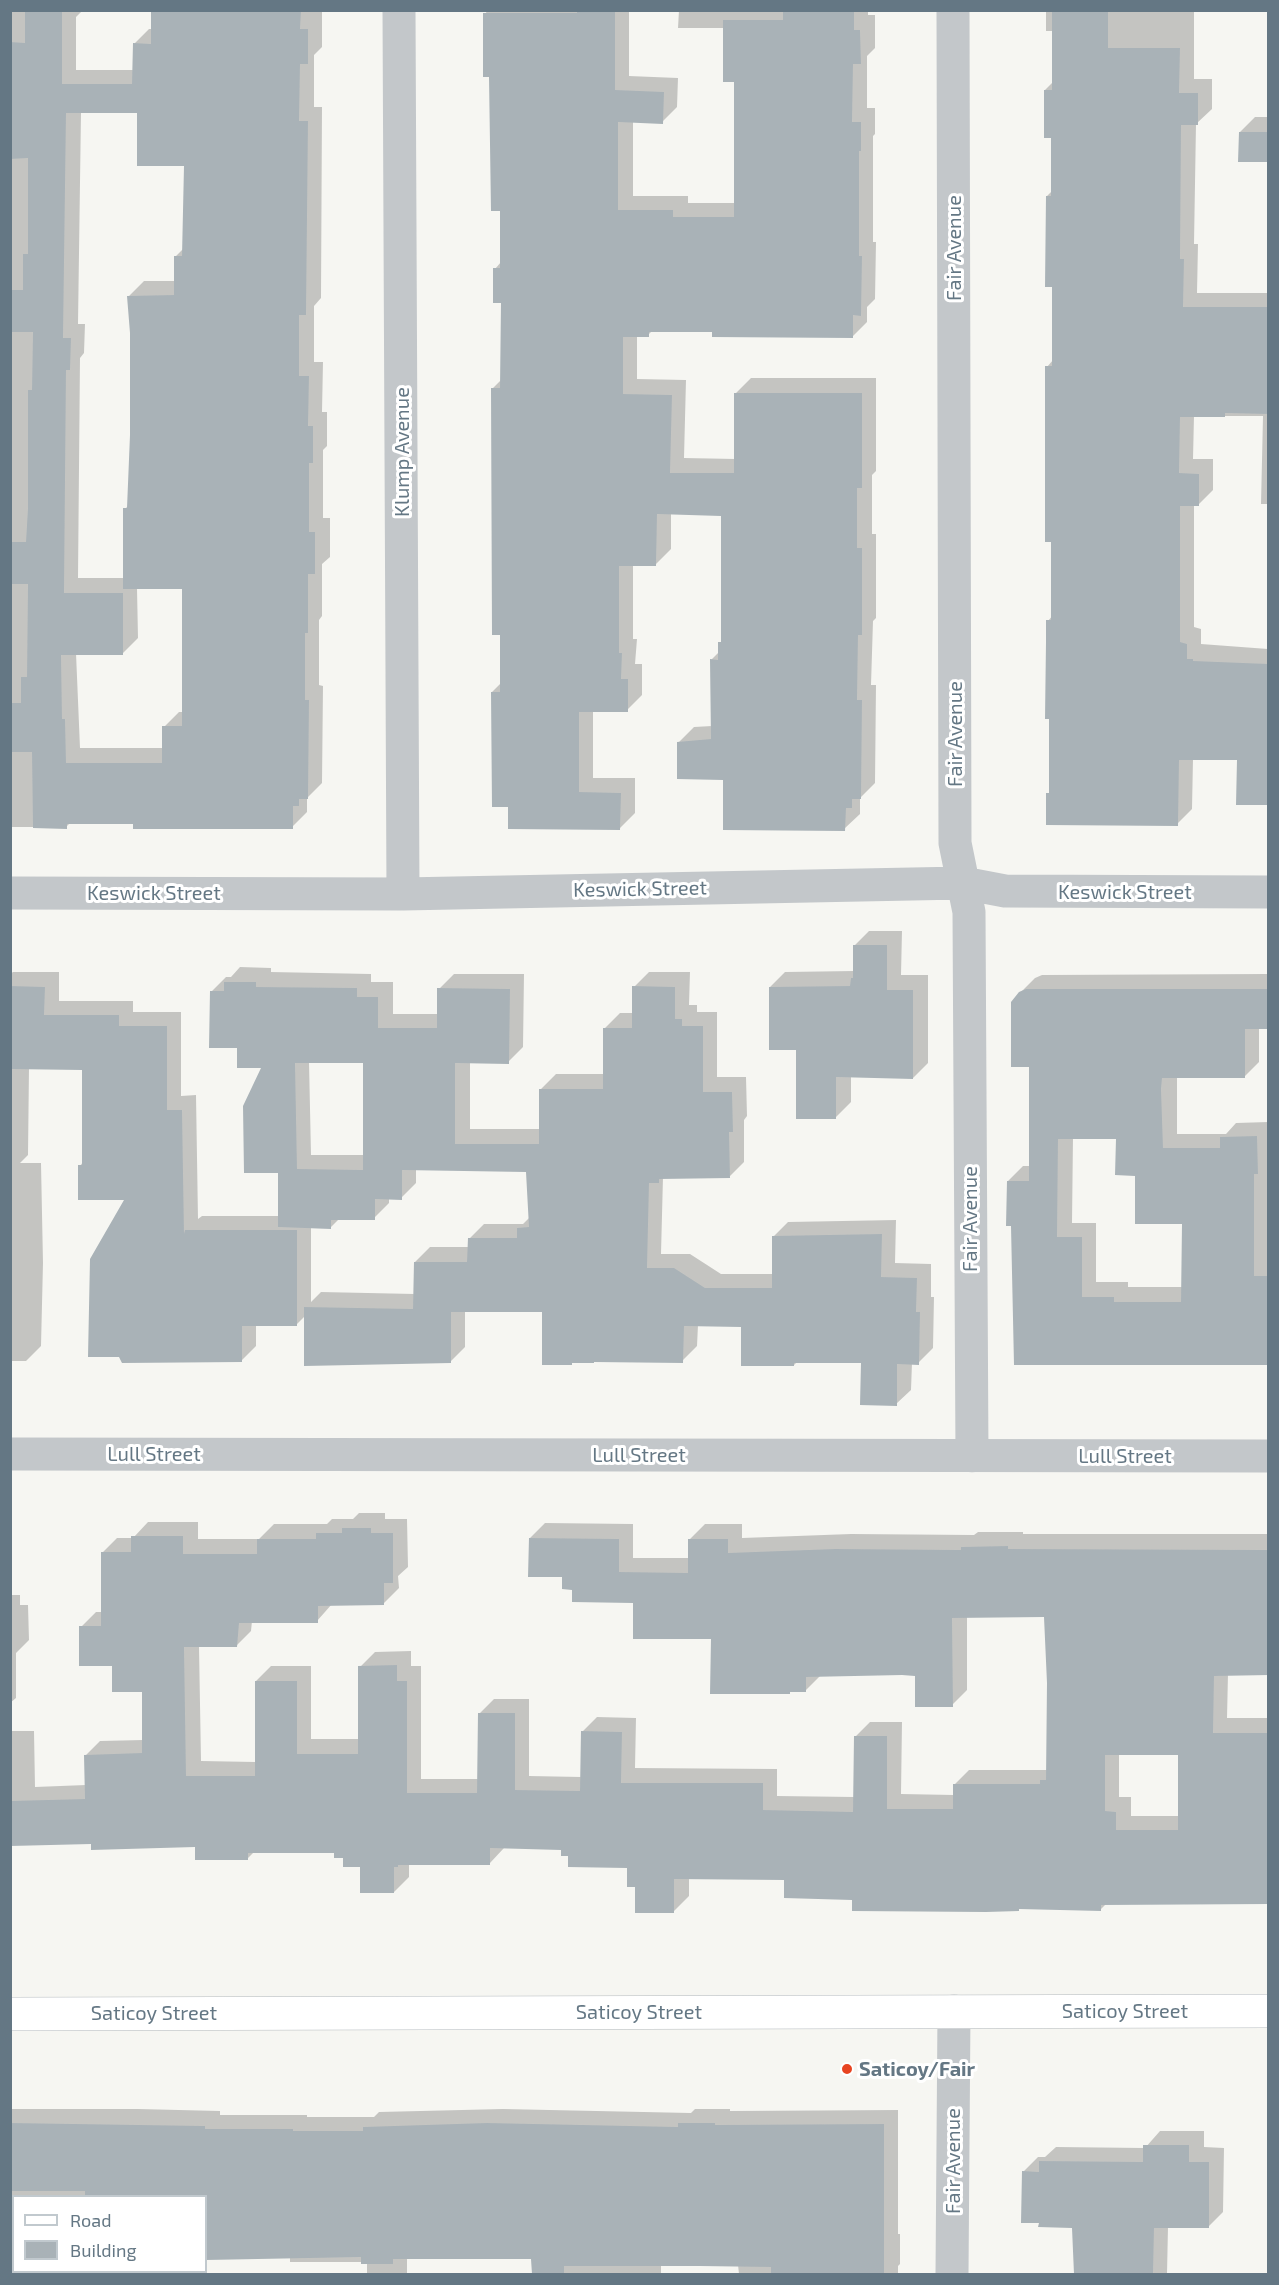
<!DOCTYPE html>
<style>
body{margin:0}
#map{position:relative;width:1279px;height:2285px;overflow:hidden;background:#f6f6f2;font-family:"Exo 2",sans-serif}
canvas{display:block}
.frame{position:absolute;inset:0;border:12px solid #647784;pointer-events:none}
.legend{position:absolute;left:12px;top:2195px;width:195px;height:78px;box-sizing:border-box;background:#fff;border:2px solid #c1c9ce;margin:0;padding:8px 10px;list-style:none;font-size:18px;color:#647784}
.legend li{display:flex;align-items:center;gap:12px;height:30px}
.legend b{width:30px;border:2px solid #c1c9ce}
</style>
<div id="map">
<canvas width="1279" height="2285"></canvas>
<div class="frame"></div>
<ul class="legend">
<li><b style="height:8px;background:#fff"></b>Road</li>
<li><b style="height:16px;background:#a9b2b7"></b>Building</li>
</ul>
</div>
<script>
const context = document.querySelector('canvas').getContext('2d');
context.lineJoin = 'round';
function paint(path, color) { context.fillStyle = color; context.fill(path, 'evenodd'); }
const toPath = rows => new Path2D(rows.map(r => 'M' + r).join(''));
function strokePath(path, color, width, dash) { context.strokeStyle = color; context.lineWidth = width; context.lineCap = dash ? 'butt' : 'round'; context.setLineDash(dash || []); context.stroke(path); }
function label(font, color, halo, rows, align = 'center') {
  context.font = font + ' "Exo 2",sans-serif'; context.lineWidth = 6; context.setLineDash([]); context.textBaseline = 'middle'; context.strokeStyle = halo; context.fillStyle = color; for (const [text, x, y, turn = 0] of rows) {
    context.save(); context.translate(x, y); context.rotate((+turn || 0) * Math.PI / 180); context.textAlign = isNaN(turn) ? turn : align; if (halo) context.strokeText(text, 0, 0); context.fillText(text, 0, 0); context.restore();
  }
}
paint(toPath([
 [10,10,83,10,76,17,76,70,134,70,134,44,149,29,153,29,153,10,322,10,322,47,314,55,314,107,322,107,321,298,314,306,314,362,323,362,322,412,327,412,327,446,323,450,323,518,330,518,330,557,322,564,322,616,319,620,319,685,323,686,322,783,307,798,307,812,292,827,71,822,66,827,10,827],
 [81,112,138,112,185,164,184,248,175,257,175,281,144,281,129,296,132,333,129,505,125,509,125,578,78,578,80,358,84,353,85,324,78,324],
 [137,588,183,588,183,712,179,712,164,727,164,748,80,748,76,653,123,653,138,638],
 [488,10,629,10,629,76,678,78,677,107,662,122,633,121,633,196,688,196,688,203,735,203,735,80,724,28,678,28,679,10,868,10,868,15,875,15,875,48,867,56,867,108,875,108,875,134,873,136,873,242,876,242,875,299,867,307,867,322,852,337,713,331,652,331,648,335,637,335,637,379,686,380,684,458,736,459,736,393,751,378,876,378,876,471,872,475,872,534,876,534,876,618,873,621,871,685,876,685,875,783,860,798,860,814,844,829,724,779,679,742,694,727,712,726,711,660,720,651,720,643,723,640,723,515,671,513,671,549,656,564,633,564,633,639,637,639,635,664,642,664,642,695,627,710,593,710,593,778,635,778,635,813,620,828,510,806,492,692,501,683,502,633,493,388,502,379,502,302,495,269,501,262,501,210,485,14],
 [1046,10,1194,10,1194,79,1212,79,1212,109,1196,124,1194,244,1198,244,1197,293,1268,293,1268,260,1268,504,1261,504,1263,416,1194,416,1193,459,1213,459,1213,490,1198,505,1194,505,1194,627,1201,629,1201,644,1268,649,1268,804,1238,759,1193,759,1192,809,1177,824,1048,794,1050,792,1048,621,1053,615,1053,541,1047,367,1053,360,1053,285,1047,196,1052,191,1052,137,1045,90,1053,82,1053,31,1046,31],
 [1255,117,1268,117,1268,161,1240,132],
 [869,931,902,931,901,975,928,975,928,1063,913,1078,851,1076,851,1102,836,1117,798,1049,770,987,785,972,854,971,854,946],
 [240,967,271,968,271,972,371,974,371,982,393,982,393,1014,439,1014,439,989,454,974,524,974,523,1047,508,1062,470,1062,470,1129,540,1129,541,1089,556,1074,605,1074,605,1028,620,1013,634,1013,634,987,649,972,690,972,689,1005,697,1005,697,1012,717,1012,717,1077,746,1077,747,1116,744,1120,744,1162,729,1177,663,1177,661,1254,690,1254,721,1274,773,1274,773,1237,788,1222,896,1220,895,1263,931,1264,931,1297,934,1297,933,1348,918,1363,912,1363,911,1390,896,1404,862,1362,797,1362,794,1365,743,1326,698,1325,697,1346,682,1361,543,1310,465,1310,465,1347,450,1362,306,1315,296,1325,256,1325,256,1346,241,1361,126,1198,80,1166,83,1162,83,1069,29,1068,28,1155,20,1163,41,1163,43,1263,41,1346,26,1361,10,1361,10,974,13,972,59,972,59,1001,133,1001,133,1012,181,1012,181,1096,196,1095,198,1219,202,1216,279,1216,279,1172,263,1066,238,1047,211,992,226,977,231,977],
 [309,1061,365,1061,365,1155,311,1155],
 [416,1169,528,1170,530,1217,523,1224,484,1224,469,1239,469,1247,430,1247,415,1262,415,1294,321,1292,311,1302,311,1227,331,1227,340,1218,374,1218,389,1203,389,1198,401,1198,416,1183],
 [1268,974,1268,1027,1259,1027,1259,1062,1244,1077,1177,1077,1177,1134,1226,1134,1236,1123,1268,1122,1268,1365,1016,1364,1013,1224,1008,1181,1023,1166,1030,1166,1030,1066,1020,993,1035,978,1042,975],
 [1073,1137,1118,1137,1184,1222,1183,1287,1128,1287,1128,1282,1096,1282,1096,1223,1072,1223],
 [359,1513,385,1513,385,1519,407,1519,408,1567,398,1576,399,1588,384,1603,332,1604,317,1621,252,1621,251,1631,236,1646,199,1646,201,1761,256,1762,256,1681,271,1666,311,1666,311,1739,360,1739,360,1667,375,1652,411,1651,411,1666,421,1666,421,1779,478,1779,479,1714,494,1699,529,1699,529,1776,582,1777,582,1732,597,1717,636,1718,635,1768,777,1769,777,1796,855,1797,855,1737,870,1722,902,1722,901,1794,954,1795,954,1785,969,1770,1047,1770,1048,1683,1046,1616,967,1616,967,1690,952,1705,917,1675,902,1673,821,1675,806,1690,712,1638,634,1602,573,1589,530,1538,545,1523,633,1524,633,1558,690,1558,690,1539,705,1524,742,1524,742,1538,851,1534,974,1535,978,1532,1023,1532,1023,1534,1268,1534,1268,1673,1228,1674,1227,1718,1268,1718,1268,1903,1106,1904,1100,1910,854,1898,786,1879,689,1878,689,1896,674,1911,636,1885,628,1866,570,1855,563,1848,504,1848,490,1863,409,1863,409,1877,394,1892,361,1866,335,1852,254,1852,247,1859,197,1846,93,1843,10,1844,10,1731,34,1731,35,1787,86,1785,85,1756,100,1741,143,1740,143,1690,114,1664,81,1627,96,1612,102,1612,102,1553,117,1538,133,1538,148,1522,198,1522,198,1539,259,1539,274,1524,327,1524,332,1519,353,1519],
 [1119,1754,1179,1754,1179,1816,1131,1816,1131,1797,1119,1797],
 [10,1595,20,1595,20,1605,28,1605,29,1640,16,1653,16,1698,10,1703],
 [10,2109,138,2109,220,2111,220,2115,307,2115,307,2117,374,2117,379,2112,503,2109,691,2113,695,2109,730,2109,730,2111,898,2110,898,2234,900,2234,900,2264,898,2266,898,2274,739,2274,738,2265,661,2265,661,2274,533,2274,533,2257,407,2257,407,2274,367,2274,367,2262,290,2262,290,2257,206,2258,206,2196,14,2196,14,2211,10,2211],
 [1160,2131,1204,2131,1204,2147,1224,2148,1223,2212,1208,2227,1168,2227,1167,2274,1076,2274,1074,2226,1023,2172,1038,2157,1045,2157,1056,2147,1145,2148],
 [76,2272,154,2272,154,2274,76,2274]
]), '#0003');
paint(toPath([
 [25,10,62,10,62,84,132,84,133,43,151,44,151,10,301,10,300,29,308,29,308,64,300,64,299,121,308,121,306,315,299,315,299,376,309,376,308,426,313,426,313,463,309,463,309,532,315,532,315,574,308,574,308,633,305,633,305,700,309,700,308,799,299,799,299,806,293,806,293,829,133,829,133,824,67,824,67,829,33,828,32,752,10,752,10,703,21,703,21,677,27,677,28,584,10,584,10,542,26,542,28,508,28,390,32,390,33,332,10,332,10,290,23,290,23,254,28,254,28,158,10,159,10,42,25,43],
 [66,113,137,113,137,166,184,166,182,256,174,256,174,295,127,296,130,333,130,435,127,508,123,508,123,589,182,589,182,726,162,726,162,763,66,763,65,719,62,719,61,655,123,655,123,593,64,593,66,370,70,370,71,338,63,338],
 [577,10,615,10,615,90,664,92,663,124,618,122,618,210,673,210,673,217,734,217,734,82,723,82,723,20,783,20,783,10,854,10,854,30,860,30,861,64,853,64,852,122,861,122,861,151,859,151,859,256,862,256,861,316,853,315,853,338,712,337,712,332,649,332,649,337,623,337,623,394,672,395,670,473,734,473,734,393,862,393,862,488,857,488,857,548,862,548,862,635,858,635,857,700,862,700,861,799,852,799,852,808,846,808,845,831,723,830,723,780,677,779,677,742,711,739,710,659,718,660,718,642,721,642,721,516,657,514,656,566,619,566,619,653,622,653,621,679,628,679,628,712,579,712,579,792,621,793,620,830,508,829,508,807,492,807,491,692,500,692,500,635,492,635,491,388,500,388,501,303,493,303,493,268,500,268,500,211,491,211,489,77,483,77,483,13,577,13],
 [1052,10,1108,10,1108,48,1180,48,1179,93,1198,93,1198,125,1181,125,1180,259,1184,259,1183,307,1269,307,1269,414,1225,413,1225,417,1180,417,1179,473,1199,474,1199,506,1180,506,1180,642,1187,644,1187,659,1193,659,1193,661,1269,664,1269,805,1236,805,1237,760,1179,760,1178,826,1046,825,1046,793,1049,793,1049,719,1045,719,1046,642,1046,620,1051,620,1051,542,1045,542,1045,366,1052,366,1052,287,1045,287,1046,196,1051,196,1051,138,1044,138,1044,90,1052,90],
 [1239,132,1269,132,1269,162,1238,162],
 [853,945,887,945,887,990,913,990,913,1079,836,1077,836,1119,796,1119,796,1050,769,1050,769,987,850,986,851,978,853,978],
 [224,982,256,982,256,987,357,988,357,997,378,997,378,1028,437,1028,437,988,510,989,509,1064,455,1063,455,1144,539,1144,539,1089,603,1089,603,1028,632,1028,632,986,675,987,675,1019,682,1019,682,1026,703,1026,703,1092,732,1092,733,1132,729,1132,730,1178,659,1179,659,1183,649,1183,647,1268,674,1268,705,1288,772,1288,772,1236,882,1234,881,1277,917,1278,916,1312,920,1312,919,1365,897,1364,897,1406,860,1405,861,1363,794,1363,794,1366,741,1366,741,1327,684,1326,683,1363,594,1362,594,1363,572,1363,572,1365,542,1365,542,1312,451,1312,451,1363,304,1366,304,1307,413,1309,414,1262,467,1262,468,1238,517,1238,517,1228,529,1227,526,1172,402,1170,402,1200,375,1199,375,1220,331,1220,331,1229,278,1227,278,1173,244,1173,243,1106,261,1068,237,1068,237,1048,209,1048,210,991,224,991],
 [295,1063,363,1063,363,1170,297,1169],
 [10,986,45,987,44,1015,119,1015,119,1026,167,1026,167,1110,182,1110,184,1234,185,1230,297,1230,297,1326,242,1326,242,1362,122,1363,119,1357,88,1357,90,1259,124,1200,78,1200,78,1165,82,1165,82,1070,10,1069],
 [1026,989,1269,989,1269,1029,1245,1029,1245,1078,1162,1078,1161,1089,1163,1148,1220,1148,1220,1137,1257,1136,1258,1174,1254,1174,1254,1276,1269,1276,1269,1365,1014,1365,1011,1226,1006,1226,1007,1181,1029,1181,1029,1067,1011,1067,1011,1002,1019,992],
 [1058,1139,1116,1139,1115,1175,1135,1176,1135,1224,1182,1224,1181,1302,1114,1302,1114,1297,1082,1297,1082,1237,1057,1237],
 [342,1528,371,1528,371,1533,393,1533,393,1583,384,1583,384,1605,318,1606,318,1623,239,1623,237,1647,184,1647,186,1776,255,1776,255,1681,297,1681,297,1754,358,1754,358,1666,397,1665,397,1681,407,1681,407,1793,477,1793,478,1713,515,1713,515,1790,580,1791,581,1731,622,1732,621,1783,763,1783,763,1810,853,1812,854,1736,887,1736,887,1809,953,1809,953,1784,1040,1784,1040,1780,1046,1780,1047,1683,1044,1617,952,1618,953,1707,915,1707,915,1676,902,1675,806,1677,806,1692,790,1692,790,1694,710,1694,711,1639,633,1639,633,1603,572,1602,572,1590,562,1589,562,1577,528,1577,529,1538,619,1539,619,1572,688,1573,688,1539,728,1539,728,1553,835,1549,961,1550,961,1547,1008,1546,1008,1549,1269,1550,1269,1675,1214,1676,1213,1733,1269,1733,1269,1904,1101,1905,1101,1911,1019,1909,1019,1911,986,1912,852,1911,852,1900,784,1898,784,1880,674,1879,674,1913,635,1913,635,1887,627,1887,627,1868,568,1867,568,1856,561,1856,561,1850,490,1848,490,1865,398,1865,398,1867,394,1867,394,1893,360,1893,360,1867,343,1867,343,1858,334,1858,334,1853,248,1853,248,1860,195,1860,195,1847,91,1850,91,1844,10,1846,10,1801,85,1799,84,1755,142,1753,142,1692,112,1692,112,1666,79,1666,79,1626,101,1626,101,1552,131,1552,131,1536,183,1536,183,1554,257,1554,257,1539,316,1539,316,1533,342,1533],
 [1105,1755,1178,1755,1178,1830,1116,1830,1116,1812,1105,1811],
 [10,2123,205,2126,205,2129,293,2129,293,2131,363,2131,363,2127,487,2123,678,2127,678,2123,715,2123,715,2125,884,2124,884,2274,771,2274,771,2267,700,2266,564,2266,564,2274,532,2274,531,2259,393,2259,393,2264,361,2264,361,2257,206,2260,206,2196,85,2196,85,2191,10,2191],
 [1143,2145,1189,2145,1189,2162,1209,2162,1209,2228,1154,2228,1153,2274,1074,2274,1072,2228,1038,2227,1039,2223,1021,2223,1022,2171,1039,2172,1039,2161,1143,2162]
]), '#a9b2b7');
const secondary = toPath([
 [10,2014,1268,2011]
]);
strokePath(secondary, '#b3b9bd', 34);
strokePath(toPath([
 [399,10,403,894],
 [953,10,955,843,969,912,972,1456],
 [10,893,403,894,963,883,1005,891,1268,892],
 [10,1454,1268,1456],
 [952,2274,954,2011]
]), '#c3c7ca', 33);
strokePath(secondary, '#fff', 33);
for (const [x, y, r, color] of [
 [847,2069,6,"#e74421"]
]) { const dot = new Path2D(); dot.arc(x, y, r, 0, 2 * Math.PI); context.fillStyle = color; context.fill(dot); strokePath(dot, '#fff', 2); }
label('20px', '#647784', '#fff', [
 ["Fair Avenue",954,248,-90],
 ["Klump Avenue",402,452,-90],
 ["Fair Avenue",955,734,-90],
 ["Keswick Street",640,889,-1],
 ["Keswick Street",1125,892],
 ["Keswick Street",154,893],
 ["Fair Avenue",970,1219,-90],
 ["Lull Street",154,1454],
 ["Lull Street",639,1455],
 ["Lull Street",1125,1456],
 ["Saticoy Street",1125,2011],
 ["Saticoy Street",639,2012],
 ["Saticoy Street",154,2013],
 ["Fair Avenue",953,2161,-90]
]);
label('bold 20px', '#647784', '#fff', [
 ["Saticoy/Fair",859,2069]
], 'left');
</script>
